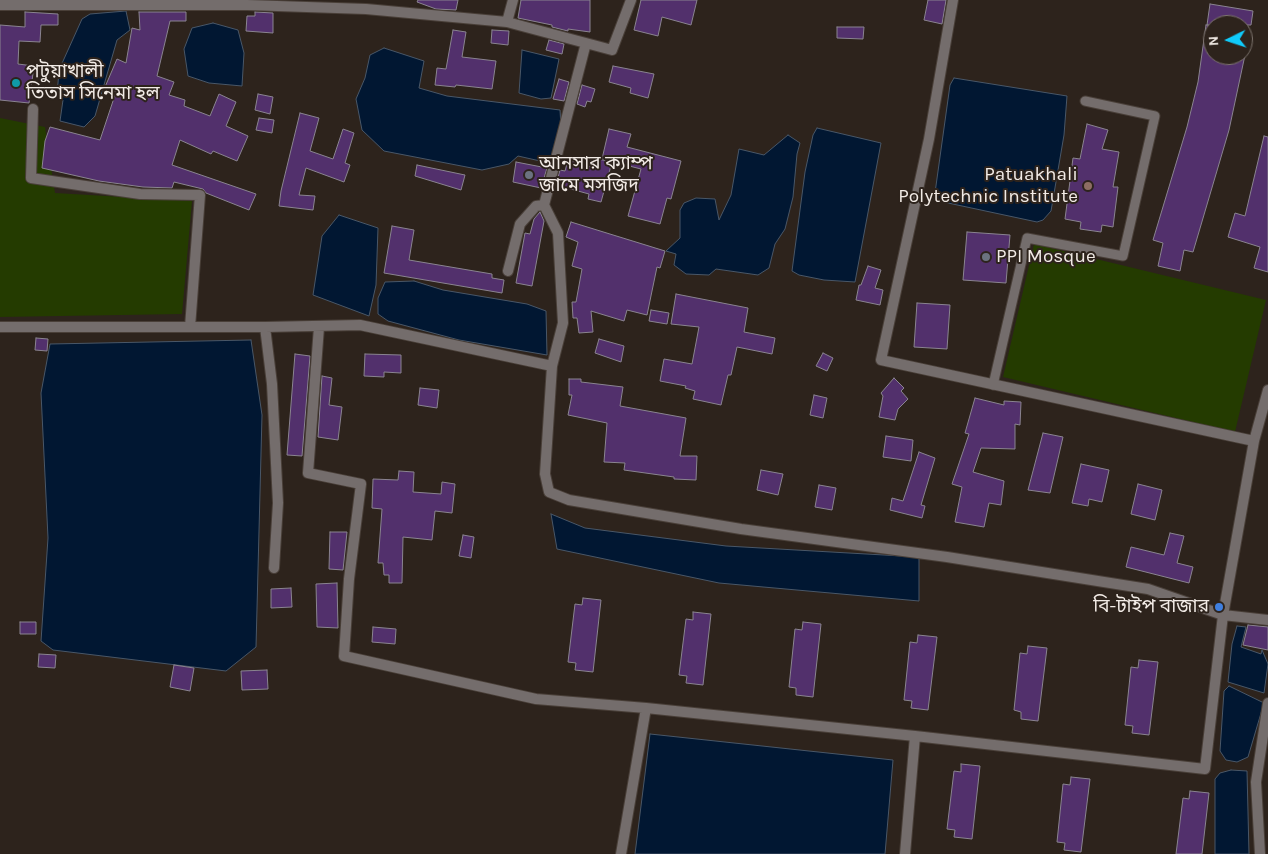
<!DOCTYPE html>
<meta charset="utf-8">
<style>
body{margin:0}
#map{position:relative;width:1268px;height:854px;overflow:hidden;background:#2d231c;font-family:Karla,sans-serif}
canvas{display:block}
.north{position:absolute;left:1203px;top:15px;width:50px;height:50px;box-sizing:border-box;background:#2d231c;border:1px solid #7c736d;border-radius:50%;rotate:266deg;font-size:14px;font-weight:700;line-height:20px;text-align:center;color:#f2ebe6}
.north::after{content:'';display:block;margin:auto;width:18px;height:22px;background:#10cafa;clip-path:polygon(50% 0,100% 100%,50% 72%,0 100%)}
</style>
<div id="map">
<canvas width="1268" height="854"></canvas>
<div class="north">N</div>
</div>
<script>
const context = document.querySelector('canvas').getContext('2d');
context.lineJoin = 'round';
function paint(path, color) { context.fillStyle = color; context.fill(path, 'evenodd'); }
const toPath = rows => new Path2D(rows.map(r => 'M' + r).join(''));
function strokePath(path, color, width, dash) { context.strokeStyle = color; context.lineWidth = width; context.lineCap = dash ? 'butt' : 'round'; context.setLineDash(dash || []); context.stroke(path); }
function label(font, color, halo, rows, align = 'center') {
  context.font = font + ' Karla,"Noto Sans Bengali",sans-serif'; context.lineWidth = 4; context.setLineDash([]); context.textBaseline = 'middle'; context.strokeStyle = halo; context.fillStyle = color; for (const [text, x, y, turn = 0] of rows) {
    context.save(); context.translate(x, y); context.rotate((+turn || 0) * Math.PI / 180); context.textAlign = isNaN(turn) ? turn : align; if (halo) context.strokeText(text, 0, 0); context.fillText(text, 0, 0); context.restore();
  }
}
paint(toPath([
 [0,118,45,127,55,193,192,201,182,314,0,317],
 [1034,244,1266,300,1235,432,1003,377]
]), '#243b00');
const water = toPath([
 [126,11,130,30,117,40,95,116,84,127,60,121,63,100,57,96,59,70,82,19,90,14,126,11],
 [213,23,238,30,244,53,242,86,209,83,188,76,184,49,192,28,213,23],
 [384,48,424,61,419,88,447,96,560,110,561,127,549,163,518,156,509,164,482,170,384,151,362,130,356,99,365,78,370,55,384,48],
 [522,50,559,59,551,98,541,99,519,93,522,50],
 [954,78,1067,96,1064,135,1051,211,1043,220,1037,222,934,200,950,85,954,78],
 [817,128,881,143,855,282,824,280,799,275,792,271,805,172,813,135,817,128],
 [788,135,800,143,797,154,793,197,785,229,775,244,769,268,758,275,716,269,709,275,686,274,674,265,676,254,666,251,680,238,680,210,684,203,696,198,715,199,719,220,731,195,739,149,764,155,788,135],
 [339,215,378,228,376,285,369,316,313,295,322,236,339,215],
 [414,281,443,290,527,304,546,311,547,355,459,340,388,321,378,314,378,298,385,282,414,281],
 [251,340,262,415,256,647,226,671,53,650,41,641,48,538,41,393,50,344,251,340],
 [551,514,585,528,726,546,919,557,919,601,719,583,557,549,551,514],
 [1237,626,1246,627,1241,647,1261,654,1262,650,1268,664,1264,693,1228,682,1232,644,1237,626],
 [1229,686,1264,703,1248,757,1237,762,1226,760,1220,751,1224,691,1229,686],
 [650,734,893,760,885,854,635,854,650,734],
 [1231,770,1247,771,1249,854,1215,854,1215,779,1220,773,1231,770]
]);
paint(water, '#011732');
strokePath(water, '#495768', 1);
const building = toPath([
 [418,0,458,0,456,10,436,9,417,2,418,0],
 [521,0,590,0,590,32,568,29,568,31,552,27,552,25,518,18,521,0],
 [641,0,697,0,691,25,662,17,658,36,634,30,641,0],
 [928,0,946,0,942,24,924,20,928,0],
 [1210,4,1253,11,1251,25,1207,25,1210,4],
 [25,12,58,14,58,25,41,25,40,42,19,41,18,64,34,66,29,103,0,100,0,25,25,27,25,12],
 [139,12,186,12,186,21,170,21,157,76,174,82,169,95,185,100,184,106,210,116,219,94,236,102,226,126,248,136,237,161,213,151,211,154,180,140,172,165,256,194,249,210,206,193,203,189,174,182,172,188,143,187,99,181,42,168,45,141,50,127,100,140,116,92,105,87,117,59,126,63,132,28,140,30,139,12],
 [255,12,273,13,273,33,246,31,247,16,255,16,255,12],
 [1206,25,1213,26,1213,55,1245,55,1229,130,1193,252,1184,250,1180,271,1158,266,1163,243,1153,240,1187,127,1198,82,1206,25],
 [837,27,864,27,863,39,837,38,837,27],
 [453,30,466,32,462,57,496,61,492,89,456,85,455,87,435,85,437,68,446,69,453,30],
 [492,30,509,31,508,45,491,43,492,30],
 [549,40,564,44,562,54,546,50,549,40],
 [613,66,654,74,648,98,630,93,631,88,609,82,613,66],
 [559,79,569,82,564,101,553,99,559,79],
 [582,85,595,89,591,102,587,101,585,107,577,104,582,85],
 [258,94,273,97,270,114,255,110,258,94],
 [300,113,319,118,310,151,333,159,343,129,354,133,345,163,350,165,344,182,306,168,299,195,315,196,313,210,279,206,281,191,300,113],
 [259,118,274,120,272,133,256,130,259,118],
 [1087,124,1108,130,1102,149,1119,152,1113,187,1118,187,1113,227,1102,225,1101,232,1080,229,1081,222,1065,219,1073,158,1080,159,1087,124],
 [609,129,631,134,627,147,681,161,671,199,667,198,660,224,628,216,641,169,602,159,609,129],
 [1264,136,1268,137,1268,272,1254,268,1260,247,1228,237,1235,213,1245,216,1264,136],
 [598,159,612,162,601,202,588,199,589,194,556,185,560,170,565,171,568,160,596,168,598,159],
 [516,162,547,168,541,188,513,182,516,162],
 [417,165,465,175,461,190,415,176,417,165],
 [540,212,544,221,532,286,516,283,525,233,530,234,534,219,540,212],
 [571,222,665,251,660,268,657,267,647,315,627,310,624,321,591,311,593,332,579,333,577,318,573,318,572,302,576,302,582,269,572,266,578,242,566,237,571,222],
 [392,226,414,230,409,260,492,274,492,278,504,280,502,293,384,273,392,226],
 [967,232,1010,235,1006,283,963,280,967,232],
 [868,266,881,270,875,288,883,290,880,305,856,300,859,285,861,285,868,266],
 [676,294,748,308,744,332,775,338,772,354,737,347,731,375,728,375,721,405,693,399,695,391,685,388,686,386,660,381,664,359,692,364,699,327,671,324,676,294],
 [917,303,950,305,947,349,914,347,917,303],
 [651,310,669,313,667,324,649,321,651,310],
 [36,338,48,339,47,351,35,350,36,338],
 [599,339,624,346,621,362,595,353,599,339],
 [823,353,833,358,827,371,816,366,823,353],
 [295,354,310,356,302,456,287,455,295,354],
 [365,354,401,355,401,373,384,372,384,377,364,376,365,354],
 [322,376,332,378,329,405,342,407,338,440,318,437,322,376],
 [894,378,904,388,901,391,908,399,898,409,895,420,879,417,883,396,881,393,894,378],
 [569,379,581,379,581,382,623,387,620,406,686,418,680,456,697,456,696,480,674,479,674,477,624,470,625,463,604,462,607,423,568,415,572,395,569,395,569,379],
 [420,388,439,390,437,408,418,405,420,388],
 [814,395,827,398,823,418,810,415,814,395],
 [975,398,1004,405,1004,401,1021,402,1020,425,1015,424,1015,449,981,448,973,472,1004,481,1001,505,989,503,984,527,955,522,962,487,952,484,969,434,965,433,975,398],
 [1043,433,1063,437,1050,493,1028,490,1043,433],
 [886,436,913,440,911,461,883,457,886,436],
 [919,452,935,458,921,505,925,506,922,518,890,510,892,498,903,501,919,452],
 [1081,464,1109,470,1102,502,1089,499,1088,506,1072,503,1081,464],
 [761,470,783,474,778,495,757,490,761,470],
 [399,471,414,472,413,492,441,494,442,482,455,484,452,513,435,511,432,540,403,537,402,583,389,583,389,575,384,575,383,563,378,563,382,509,372,508,373,479,398,480,399,471],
 [1138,484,1162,490,1155,520,1131,514,1138,484],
 [819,485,836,488,832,510,815,507,819,485],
 [330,532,347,532,343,570,329,569,330,532],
 [1170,533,1184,536,1177,563,1193,567,1189,583,1126,567,1131,547,1164,555,1170,533],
 [463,535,474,537,471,558,459,556,463,535],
 [337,583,338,628,317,627,316,584,337,583],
 [291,588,292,607,271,608,271,589,291,588],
 [583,598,601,600,593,672,575,670,576,663,568,662,575,604,582,605,583,598],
 [693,612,711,614,703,685,686,683,687,676,679,675,686,619,693,620,693,612],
 [20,622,36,622,36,634,20,634,20,622],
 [803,622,821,624,813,697,796,695,796,688,789,687,795,629,802,630,803,622],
 [1248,625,1268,627,1268,650,1243,645,1248,625],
 [373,627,396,629,395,644,372,642,373,627],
 [918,635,937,637,928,710,911,708,912,701,904,700,910,642,917,643,918,635],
 [1028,646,1047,648,1038,721,1021,719,1021,712,1014,710,1020,653,1027,654,1028,646],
 [39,654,56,655,55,668,38,667,39,654],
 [1139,660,1158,662,1149,735,1132,733,1133,726,1125,725,1131,667,1138,668,1139,660],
 [174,665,194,668,190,691,170,687,174,665],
 [267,670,268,689,242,690,241,671,267,670],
 [961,764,980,766,972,839,954,837,955,830,947,829,954,771,961,772,961,764],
 [1071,777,1090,779,1081,852,1064,850,1065,843,1057,842,1063,784,1070,785,1071,777],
 [1190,791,1209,793,1202,854,1176,854,1183,798,1189,799,1190,791]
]);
paint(building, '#52306c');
strokePath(building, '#8a8490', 1);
const lane = toPath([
 [993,385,1027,238,1123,256,1155,116,1085,101]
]);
const street = toPath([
 [0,5,247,5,366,9,507,22,612,50,631,0],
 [507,22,513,0],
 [586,43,544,205,558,233,563,323,552,366,545,474,549,492,569,500,741,529,947,557,1148,589,1223,615,1268,620],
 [33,109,31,178,140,194,200,195,190,327],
 [508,271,520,224,536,206,544,205],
 [0,327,265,327,272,384,278,503,274,568],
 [265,327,360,325,552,366],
 [319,327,308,473,361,484,349,579,344,656,536,699,646,708],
 [1254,441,1268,390],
 [621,854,646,708,915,736],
 [905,854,915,736,1205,769,1223,615,1254,441,881,360,929,139,953,0],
 [1260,854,1256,782,1268,703]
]);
strokePath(lane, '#493f38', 11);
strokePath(street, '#493f38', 12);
strokePath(lane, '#746d6c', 9);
strokePath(street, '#746d6c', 10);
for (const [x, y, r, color] of [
 [16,83,5,"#0f9aa8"],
 [529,175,5,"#6b7280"],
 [1088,186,5,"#8d6e63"],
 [986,257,5,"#6b7280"],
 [1219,607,5,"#3f7fe0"]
]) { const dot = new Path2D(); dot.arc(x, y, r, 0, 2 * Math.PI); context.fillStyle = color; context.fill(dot); strokePath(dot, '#2d231c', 2); }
label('19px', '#f2ebe6', '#2d231c', [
 ["পটুয়াখালী",26,72],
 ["তিতাস সিনেমা হল",26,94],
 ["আনসার ক্যাম্প",539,164],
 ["জামে মসজিদ",539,186],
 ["Patuakhali",1078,175,"right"],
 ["Polytechnic Institute",1078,197,"right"],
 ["PPI Mosque",996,257],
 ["বি-টাইপ বাজার",1209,607,"right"]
], 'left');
</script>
